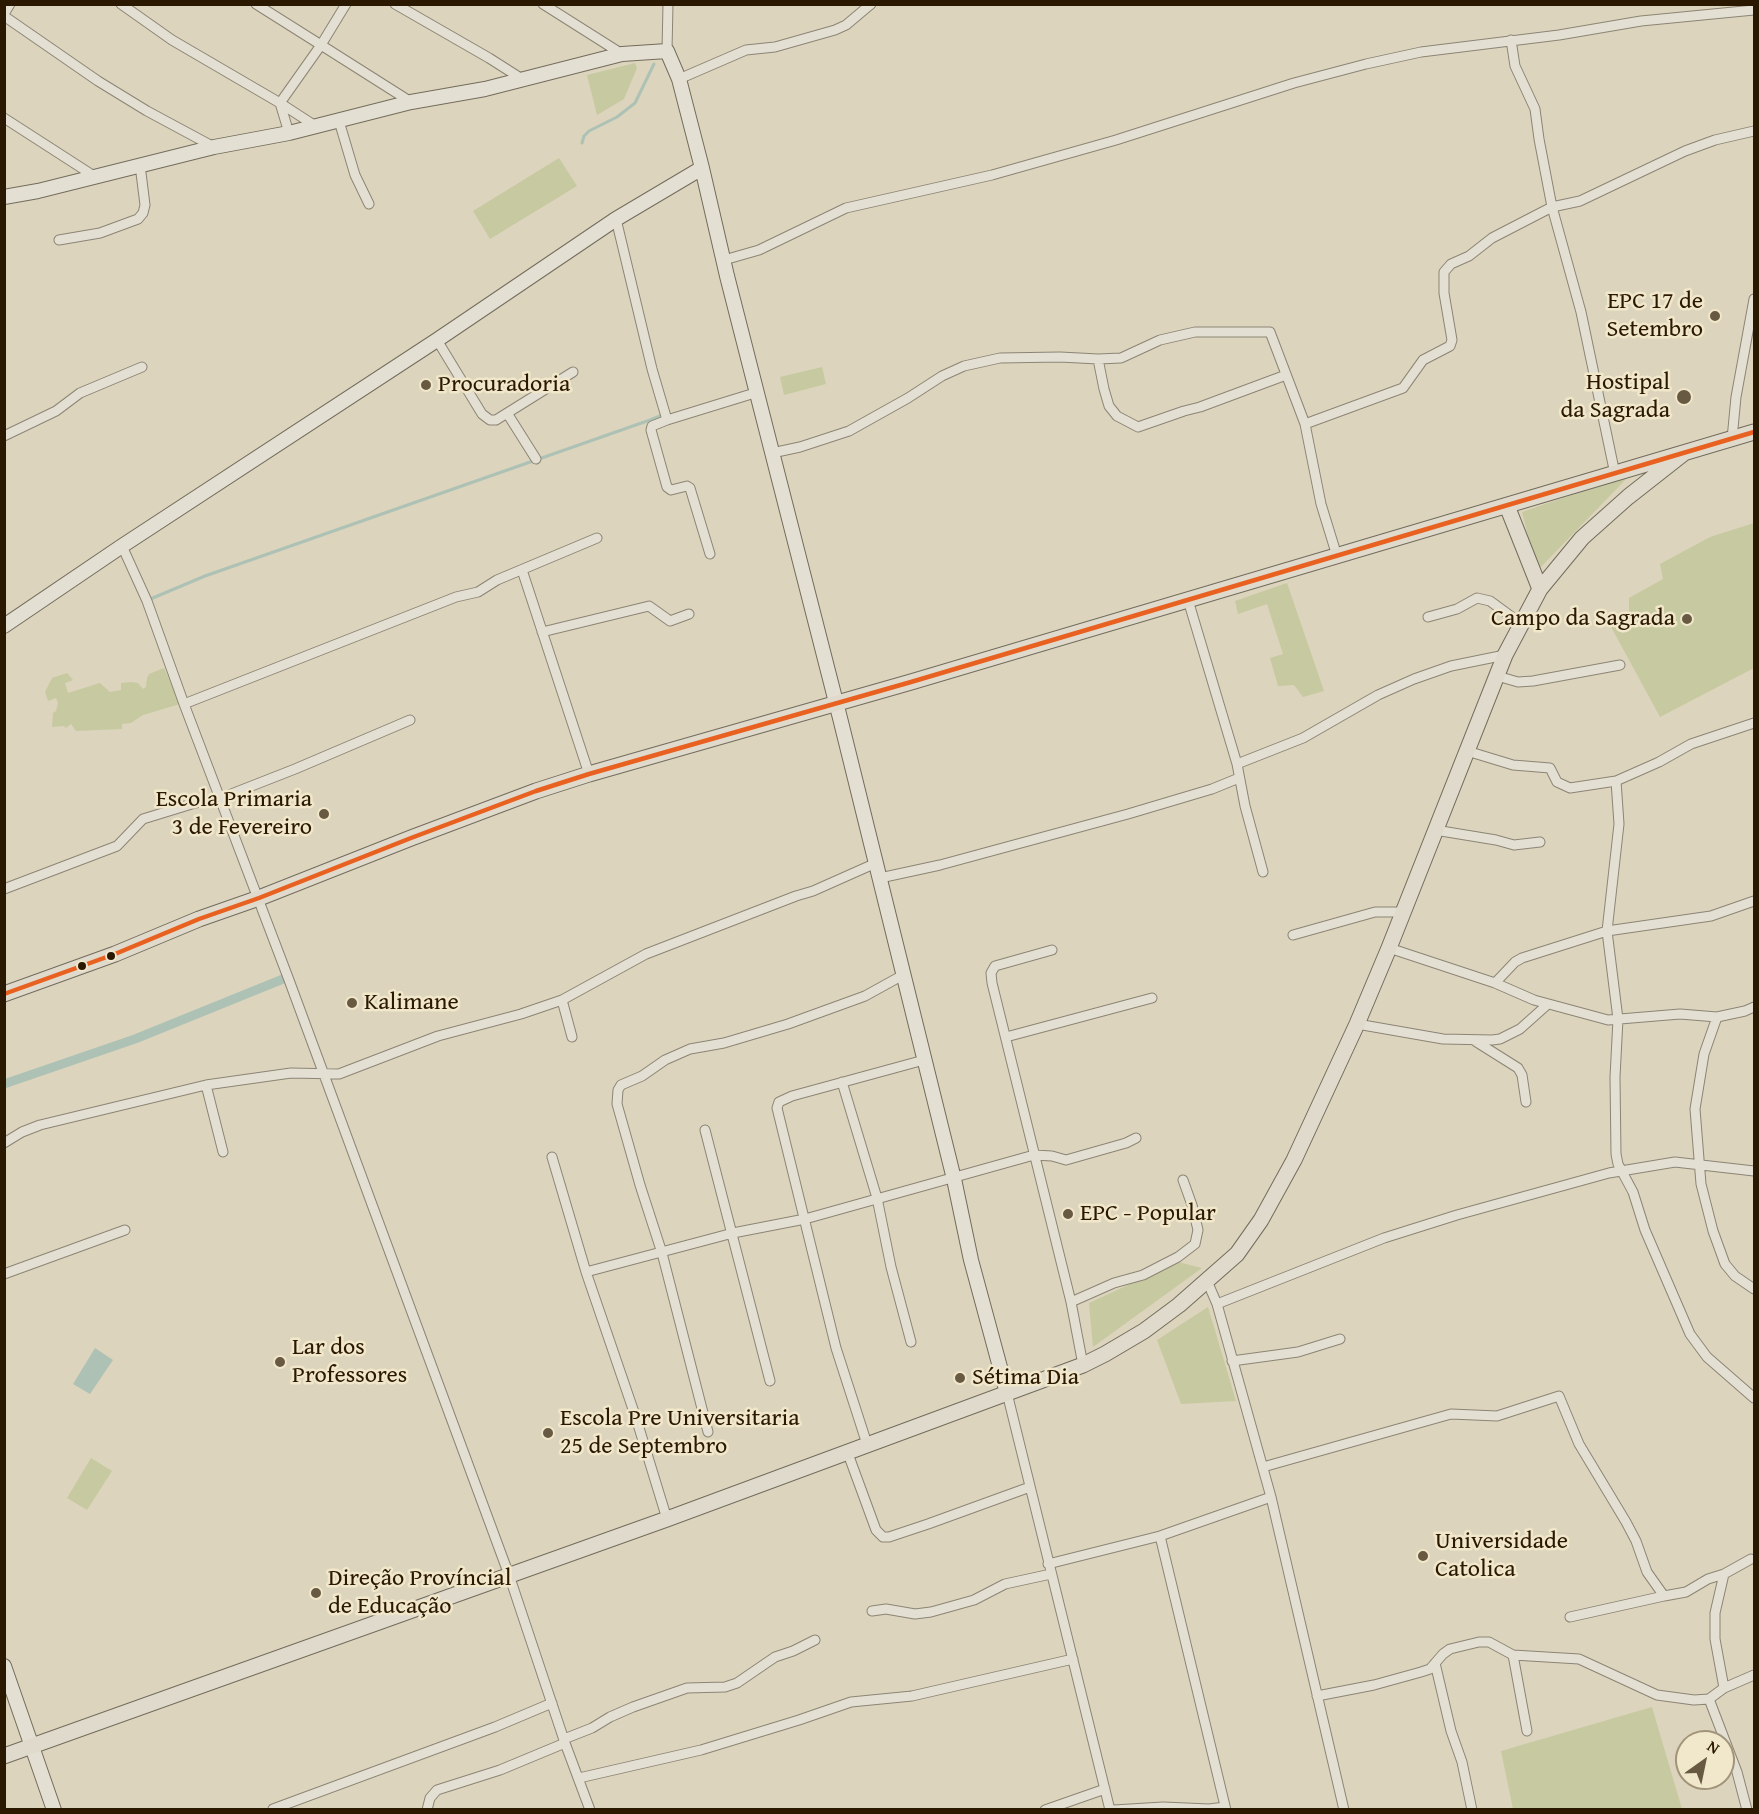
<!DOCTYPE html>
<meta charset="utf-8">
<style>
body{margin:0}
#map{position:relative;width:1759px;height:1814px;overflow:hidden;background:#dcd4bc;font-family:"Gentium Book Plus",serif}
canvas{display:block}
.frame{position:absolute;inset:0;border:6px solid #2a1801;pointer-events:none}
.north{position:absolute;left:1675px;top:1730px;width:60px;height:60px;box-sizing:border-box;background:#f1e7cb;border:2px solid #a1947a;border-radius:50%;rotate:33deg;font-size:16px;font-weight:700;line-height:24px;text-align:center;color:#2a1801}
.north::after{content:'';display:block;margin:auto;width:21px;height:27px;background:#685a42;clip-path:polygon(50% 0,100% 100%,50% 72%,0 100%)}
</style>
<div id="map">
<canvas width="1759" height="1814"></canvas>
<div class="frame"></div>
<div class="north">N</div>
</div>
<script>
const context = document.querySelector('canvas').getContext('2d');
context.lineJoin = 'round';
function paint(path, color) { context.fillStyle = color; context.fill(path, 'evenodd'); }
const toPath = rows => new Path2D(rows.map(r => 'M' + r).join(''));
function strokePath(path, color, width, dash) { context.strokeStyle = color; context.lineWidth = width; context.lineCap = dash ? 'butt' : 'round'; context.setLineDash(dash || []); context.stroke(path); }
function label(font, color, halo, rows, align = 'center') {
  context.font = font + ' "Gentium Book Plus",serif'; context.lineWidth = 5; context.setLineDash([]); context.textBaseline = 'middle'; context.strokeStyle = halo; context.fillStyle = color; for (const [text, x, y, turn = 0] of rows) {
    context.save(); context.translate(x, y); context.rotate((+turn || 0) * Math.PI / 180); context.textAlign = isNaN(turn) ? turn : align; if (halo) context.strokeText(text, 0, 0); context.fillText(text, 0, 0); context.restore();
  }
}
paint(toPath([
 [635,63,637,68,624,99,597,115,587,75],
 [559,158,577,186,490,239,473,211],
 [822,367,826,384,784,395,780,377],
 [1630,475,1537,571,1522,512],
 [1754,523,1754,668,1660,717,1610,625,1629,613,1629,598,1663,579,1660,564,1710,537],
 [1287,583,1324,691,1303,697,1294,685,1278,686,1270,658,1283,654,1267,604,1238,614,1235,601],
 [164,668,180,704,143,715,131,723,122,724,122,729,76,731,71,724,66,728,64,726,52,727,53,713,56,711,58,703,56,698,48,701,45,692,52,678,67,673,73,680,65,683,68,693,100,683,110,692,121,690,121,683,131,682,138,683,143,689,146,687,147,678,149,674],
 [1178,1262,1202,1268,1093,1347,1089,1303],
 [1208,1307,1236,1401,1181,1404,1157,1340],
 [91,1458,112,1471,87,1510,67,1498],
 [1652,1707,1682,1809,1513,1809,1501,1751]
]), '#c7c9a1');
paint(toPath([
 [95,1348,113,1360,90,1394,73,1384]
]), '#adc2b5');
strokePath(toPath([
 [582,143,584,136,589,131,617,117,635,103,654,64],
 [148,600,205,576,650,420,660,416,663,412]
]), '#adc2b5', 3);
strokePath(toPath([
 [4,1084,135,1039,288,977]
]), '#adc2b5', 9);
const street = toPath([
 [121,4,172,40,280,103,317,127],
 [256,4,321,45,346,4],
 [395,4,489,58,522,79],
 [543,4,622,54],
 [4,14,10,4],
 [4,16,98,81,147,111,214,147],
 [1511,40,1515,66,1535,109,1539,139,1552,207,1581,312,1615,474],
 [667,51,668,4],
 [679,79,746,50,775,47,835,30,846,25,871,4],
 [4,118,94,176],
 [339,121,355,175,369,204],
 [289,133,280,103,321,45,411,102],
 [616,219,652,369,667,420,652,426,651,430,667,487,671,490,687,486,690,488,710,554],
 [59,240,100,233,138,219,143,213,145,205,140,165],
 [724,260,759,250,846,208,992,175,1116,140,1294,83,1366,64,1421,52,1559,35,1641,21,1754,10],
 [437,340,482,414,490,420,496,420,573,372],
 [1098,359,1104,389,1109,406,1117,416,1138,427,1184,411,1200,407,1286,375],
 [507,413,536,459],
 [667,420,758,392],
 [1305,424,1321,504,1337,556],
 [4,436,56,411,80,393,142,367],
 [1732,439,1736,397,1754,299],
 [772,453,800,447,849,431,908,398,942,376,964,366,1000,358,1060,357,1098,359,1121,358,1160,340,1195,332,1270,332,1305,424,1403,388,1423,360,1450,346,1452,340,1444,293,1444,272,1451,264,1469,256,1492,238,1552,207,1580,201,1685,151,1715,140,1754,131],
 [122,546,147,601,184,704,289,980,509,1575,565,1743,590,1810],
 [522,570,589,774],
 [1188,600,1237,764,1245,806,1263,872],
 [1428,617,1457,609,1477,598,1490,601,1520,623],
 [542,632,645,607,649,606,670,621,689,614],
 [1497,676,1518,682,1533,681,1620,665],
 [184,704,456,597,478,592,497,580,597,538],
 [1467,751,1513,765,1550,768,1557,782,1570,788,1616,781,1659,762,1691,744,1754,723],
 [1237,764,1303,738,1378,695,1414,679,1451,666,1505,655],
 [1616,781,1619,824,1607,931,1618,1019,1615,1077,1616,1154,1618,1164,1633,1192,1645,1230,1690,1334,1707,1357,1754,1398],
 [1435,830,1496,840,1514,845,1540,842],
 [880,878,940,865,1128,814,1212,789,1239,778],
 [4,889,117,846,143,819,195,803,221,798,295,769,410,720],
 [1293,935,1375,912,1404,912],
 [1389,948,1495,983,1534,1000,1608,1020,1680,1014,1717,1017,1745,1011,1754,1007],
 [1052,950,995,966,991,973,992,983,1071,1302,1083,1365],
 [1495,983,1515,962,1522,958,1607,931,1711,916,1754,901],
 [562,1000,572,1037],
 [1717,1017,1704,1054,1695,1109,1701,1184,1713,1231,1725,1264,1735,1276,1754,1289],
 [1357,1024,1443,1039,1492,1040,1500,1039,1520,1029,1548,1004],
 [1006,1037,1152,998],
 [1475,1041,1518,1068,1522,1075,1526,1102],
 [842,1082,877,1198,891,1267,911,1342],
 [206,1085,223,1152],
 [705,1130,770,1381],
 [4,1143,22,1132,40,1125,206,1085,291,1073,339,1074,438,1036,521,1014,562,1000,646,954,796,896,813,891,876,863],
 [552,1157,586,1272],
 [4,1274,125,1230],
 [1207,1281,1217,1304,1271,1497,1344,1810],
 [1071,1302,1114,1283,1143,1275,1178,1257,1195,1244,1198,1230,1192,1205,1183,1180],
 [1217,1304,1384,1238,1457,1215,1609,1173,1675,1162,1754,1171],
 [1232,1361,1298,1352,1340,1339],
 [1007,1393,1110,1810],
 [708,1432,662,1253,640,1185,617,1104,618,1090,621,1085,642,1076,665,1060,690,1049,724,1043,788,1024,865,996,903,975],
 [867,1444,836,1348,777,1108,779,1102,792,1096,924,1060],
 [847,1451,876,1530,883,1537,889,1537,928,1524,1030,1487],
 [1263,1467,1451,1414,1497,1416,1559,1396,1579,1444,1626,1522,1636,1541,1647,1572,1664,1596,1686,1592,1708,1579,1724,1574],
 [667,1519,636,1418,586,1272,733,1233,805,1219,1034,1155,1052,1156,1066,1160,1126,1143,1136,1138],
 [1160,1536,1226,1810],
 [1048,1564,1160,1536,1271,1497],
 [872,1611,886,1609,915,1614,931,1612,974,1600,1005,1584,1051,1574],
 [1570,1617,1664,1596],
 [1513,1655,1527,1731],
 [1435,1663,1451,1731,1462,1762,1472,1810],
 [1724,1688,1754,1675],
 [1317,1696,1374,1685,1421,1672,1430,1669,1443,1654,1450,1649,1479,1642,1489,1642,1513,1655,1579,1659,1657,1695,1694,1700,1709,1699],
 [564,1739,592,1728,610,1717,633,1707,687,1688,725,1687,737,1683,775,1657,793,1651,815,1640],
 [579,1778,701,1750,799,1720,851,1702,912,1696,1073,1659],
 [273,1809,495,1727,552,1703],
 [427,1810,430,1798,437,1790,500,1770,565,1743],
 [1045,1810,1105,1789],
 [1114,1810,1163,1807,1209,1809,1225,1807],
 [1747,1810,1737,1772,1709,1699,1724,1688,1715,1639,1715,1613,1724,1574,1751,1559]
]);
const secondary = toPath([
 [4,197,38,191,214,147,289,133,411,102,485,89,622,54,667,51,679,79,702,168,727,276,840,718,954,1179,971,1260,1007,1393],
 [4,626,122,546,437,340,616,219,702,168],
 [4,1666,54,1810]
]);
const primary = toPath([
 [1507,506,1540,589],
 [4,994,115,954,199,919,259,898,411,838,536,791,589,774,911,682,1754,432],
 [4,1756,667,1519,1083,1365,1105,1354,1144,1331,1179,1305,1237,1254,1261,1220,1294,1160,1357,1024,1389,948,1505,655,1540,589,1582,538,1628,497,1684,453]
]);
strokePath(street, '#8c8575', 11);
strokePath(secondary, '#736c5c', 16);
strokePath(primary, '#736c5c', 17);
strokePath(street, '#e4dfd3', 9);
strokePath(secondary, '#e4dfd3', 14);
strokePath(primary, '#dfdacc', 15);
strokePath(toPath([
 [4,994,115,954,199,919,259,898,411,838,536,791,589,774,911,682,1754,432]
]), '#e86120', 4.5);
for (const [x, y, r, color] of [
 [1715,316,6,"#685a42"],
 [426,385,6,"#685a42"],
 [1684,397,8,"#685a42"],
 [1687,619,6,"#685a42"],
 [324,814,6,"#685a42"],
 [111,956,5,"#2a1801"],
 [82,966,5,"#2a1801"],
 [352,1003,6,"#685a42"],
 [1068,1214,6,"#685a42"],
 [280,1362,6,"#685a42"],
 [960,1378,6,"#685a42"],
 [548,1433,6,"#685a42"],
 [1423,1556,6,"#685a42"],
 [316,1593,6,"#685a42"]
]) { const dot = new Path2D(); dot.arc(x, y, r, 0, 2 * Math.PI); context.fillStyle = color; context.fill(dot); strokePath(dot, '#f1e7cb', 2); }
label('24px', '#2a1801', '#f1e7cb', [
 ["EPC 17 de",1703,302,"right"],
 ["Setembro",1703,330,"right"],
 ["Hostipal",1670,383,"right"],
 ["da Sagrada",1670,411,"right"],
 ["Procuradoria",438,385],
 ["Campo da Sagrada",1675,619,"right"],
 ["Escola Primaria",312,800,"right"],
 ["3 de Fevereiro",312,828,"right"],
 ["Kalimane",364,1003],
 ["EPC - Popular",1080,1214],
 ["Lar dos",292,1348],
 ["Professores",292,1376],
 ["Sétima Dia",972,1378],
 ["Escola Pre Universitaria",560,1419],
 ["25 de Septembro",560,1447],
 ["Universidade",1435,1542],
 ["Catolica",1435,1570],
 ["Direção Províncial",328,1579],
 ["de Educação",328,1607]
], 'left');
</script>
